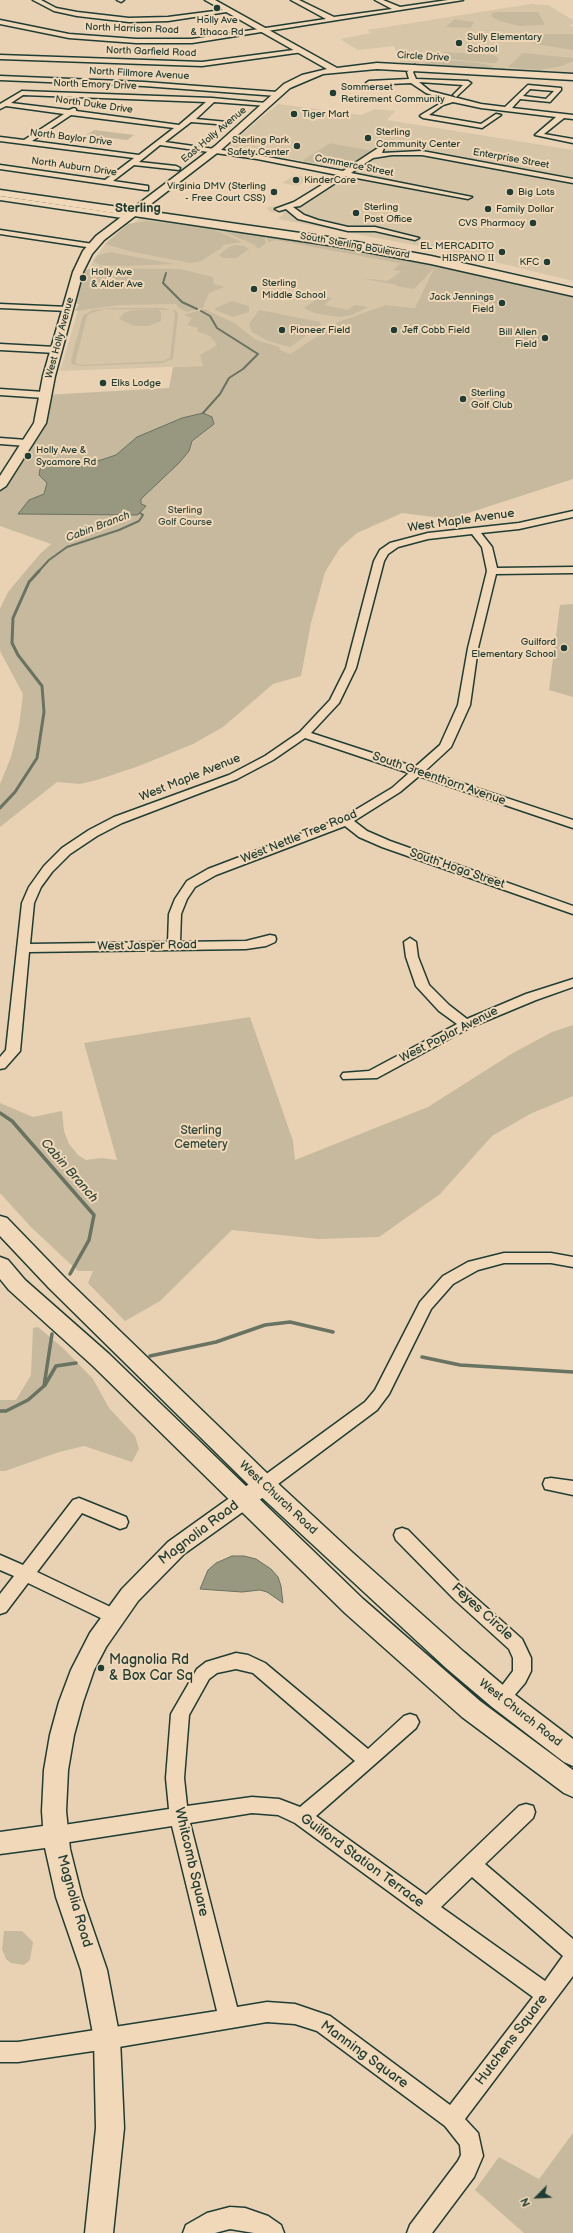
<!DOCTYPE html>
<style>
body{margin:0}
#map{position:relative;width:573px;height:2233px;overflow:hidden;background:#e8d2b3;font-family:"Balsamiq Sans",sans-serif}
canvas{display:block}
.north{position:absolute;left:517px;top:2177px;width:40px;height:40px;-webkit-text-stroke:3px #f0d8b8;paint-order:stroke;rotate:246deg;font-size:11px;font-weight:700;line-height:16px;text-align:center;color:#1f3d34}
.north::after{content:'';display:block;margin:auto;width:14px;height:18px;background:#1f3d34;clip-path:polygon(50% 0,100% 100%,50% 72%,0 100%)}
</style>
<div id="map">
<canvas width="573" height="2233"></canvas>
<div class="north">N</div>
</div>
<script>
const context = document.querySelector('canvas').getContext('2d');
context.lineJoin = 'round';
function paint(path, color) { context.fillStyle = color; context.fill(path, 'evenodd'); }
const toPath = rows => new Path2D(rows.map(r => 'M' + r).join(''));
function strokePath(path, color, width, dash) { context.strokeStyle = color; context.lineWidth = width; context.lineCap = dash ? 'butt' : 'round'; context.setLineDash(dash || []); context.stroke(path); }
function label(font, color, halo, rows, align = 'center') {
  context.font = font + ' "Balsamiq Sans",sans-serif'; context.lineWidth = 4; context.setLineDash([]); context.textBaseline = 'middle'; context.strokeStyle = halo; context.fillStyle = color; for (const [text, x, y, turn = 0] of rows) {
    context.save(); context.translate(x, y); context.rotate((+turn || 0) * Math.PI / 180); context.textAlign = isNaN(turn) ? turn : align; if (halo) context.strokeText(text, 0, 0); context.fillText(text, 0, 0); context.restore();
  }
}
paint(toPath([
 [531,4,548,5,573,20,573,24,569,25,573,27,573,76,401,64,394,46,358,50,340,39,371,33,367,30],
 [278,104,361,115,375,109,395,111,387,120,573,150,573,281,471,256,278,219,284,213,270,212,267,208,269,207,291,204,373,151,330,143,302,161,227,146],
 [295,175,310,178,297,186,282,183],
 [142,217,260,233,436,264,415,308,385,305,338,322,276,363,60,371,93,260,107,242]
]), '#d7c5a8');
paint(toPath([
 [499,12,538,12,545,25,520,26,499,21,491,16,492,13],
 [455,19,465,21,474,22,470,28,446,27],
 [524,34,573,34,573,50,535,44,525,38],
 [443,52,493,55,499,58,496,63,490,63,440,58],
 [523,53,573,58,573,61,562,66,539,70,508,67],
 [430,59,472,62,494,66,490,70,424,64],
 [94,130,134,135,127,140,86,135],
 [330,143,374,151,345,169,302,161],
 [148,221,210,228,242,242,223,245,221,246,223,247,201,261,191,263,133,252,105,244,128,224],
 [211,226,264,234,266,243,258,249,255,245],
 [266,234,436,264,573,295,573,479,450,519,402,513,357,533,340,548,325,572,311,623,301,676,273,684,223,727,193,744,139,766,97,780,80,784,57,782,0,827,0,784,11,757,19,726,23,694,0,651,0,609,8,592,39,555,51,544,0,526,0,486,27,443,44,395,169,388,173,367,203,366,200,355,217,345,210,336,197,331,198,328,187,325,192,318,184,315,204,309,234,323,256,340,279,347,280,350,290,354,338,322,385,305,415,308,434,268,414,289,396,286,397,285,360,278,388,281,401,271,393,270,400,264,409,265,276,240,268,242],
 [235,245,244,246,249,249,236,258,224,258,219,255,229,247],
 [112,252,114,253,174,264,124,266,100,265,94,261,98,255],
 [91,268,180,269,209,276,213,278,214,284,224,287,209,293,204,304,204,307,187,312,179,308,176,304,119,305,75,311,79,304,75,304,84,271],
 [322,296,332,298,324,305,348,310,355,305,368,307,352,315,339,317,314,313,304,308],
 [232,301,249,306,249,312,233,317,215,310,215,308],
 [108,308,162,308,176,311,178,314,173,359,162,363,81,366,72,364,71,360,83,316,93,310],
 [104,309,172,310,175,313,170,358,163,361,81,365,75,363,87,316,91,313],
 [132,310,159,310,161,313,161,321,148,326,134,326,119,319,124,313],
 [259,310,320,322,321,325,290,347,268,341,252,332,249,324],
 [573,604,573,697,549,690,560,605],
 [250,1017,293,1141,295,1160,428,1107,513,1053,552,1032,573,1025,573,1096,530,1114,492,1136,440,1194,379,1237,319,1239,232,1230,160,1301,125,1321,88,1283,93,1271,78,1271,31,1227,0,1193,0,1103,33,1117,62,1111,64,1131,69,1144,78,1155,86,1160,102,1158,117,1160,84,1043],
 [38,1327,64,1349,93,1379,109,1408,135,1436,139,1449,132,1462,84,1446,59,1452,5,1471,0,1471,0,1400,16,1400,31,1375,33,1328],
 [4,1931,22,1931,33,1942,30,1960,24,1965,11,1963,6,1959,2,1949],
 [573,2133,573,2233,524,2233,475,2190,499,2157,539,2179]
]), '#c6b99d');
const water = toPath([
 [203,413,212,417,214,424,192,441,189,451,179,463,141,499,141,504,146,506,138,515,18,514,29,500,44,494,47,483,39,475,40,469,45,462,59,460,82,464,101,460,116,455,137,437,182,418,203,413],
 [232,1556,244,1556,256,1559,271,1569,278,1577,281,1586,283,1603,267,1592,260,1590,242,1592,200,1589,208,1570,216,1563,232,1556]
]);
paint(water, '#989780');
strokePath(water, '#687362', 1);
strokePath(toPath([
 [166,273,163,283,182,302,197,309],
 [201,311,210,316,217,328,258,354,243,369,229,378,220,394,203,413],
 [38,572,49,560,67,547,119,530,139,521,143,515,140,513]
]), '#687362', 2);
strokePath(toPath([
 [0,808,15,792,37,758,44,712,42,686,18,655,12,643,13,618,29,582,39,571]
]), '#687362', 3);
strokePath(toPath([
 [0,1113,12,1121,94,1215,89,1240,70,1274],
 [150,1356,216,1342,265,1325,290,1322,333,1332],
 [422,1357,460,1365,573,1372],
 [45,1385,56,1366,76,1363],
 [0,1411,6,1411,28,1400,44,1386,52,1334]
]), '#687362', 3.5);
const minor = toPath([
 [33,0,41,0,56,8,77,12,129,18,168,17,230,9,233,11,168,21,129,22,77,16,54,11,33,0],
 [117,0,124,0,121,2,117,0],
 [291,0,299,0,334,17,392,9,375,0,383,0,400,7,448,0,463,0,192,43,136,43,69,38,0,24,0,20,69,34,136,39,192,39,326,19,291,0],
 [301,49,303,52,202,66,0,59,0,55,202,62,301,49],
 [415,65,418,67,413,72,416,79,468,81,471,83,456,97,453,95,463,85,419,82,430,91,481,104,505,107,528,85,561,88,561,90,550,102,520,99,512,108,573,115,573,119,564,118,544,134,573,139,573,143,535,135,556,117,481,108,453,102,443,105,429,115,481,124,496,114,501,115,482,128,423,118,420,116,421,115,446,100,426,93,411,83,369,85,366,83,369,81,409,79,407,72,415,65],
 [530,89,554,91,546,99,523,96,530,89],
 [0,76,144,82,277,92,280,94,277,96,144,86,0,80,0,76],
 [22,91,212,98,266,103,269,105,268,106,214,102,196,119,227,122,229,123,229,125,191,122,165,142,257,155,343,171,378,148,384,148,382,153,422,151,573,179,573,183,422,155,392,155,373,158,351,173,472,197,468,199,346,176,300,206,293,207,304,215,318,220,348,227,375,227,419,238,415,240,375,231,348,231,298,219,286,209,279,211,275,209,294,202,338,175,257,159,160,145,139,162,176,166,180,168,179,170,134,165,113,181,148,186,148,190,145,190,0,169,0,165,105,180,134,158,0,141,0,137,24,140,64,114,6,106,0,109,0,104,22,91],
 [23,95,206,102,179,125,76,111,76,109,74,108,69,110,11,103,23,95],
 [71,115,174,128,139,155,32,141,71,115],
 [0,196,129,215,133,217,129,219,0,200,0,196],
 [0,230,93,244,97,246,93,248,0,234,0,230],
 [0,304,68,307,72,309,68,311,0,308,0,304],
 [0,344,56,347,60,350,56,353,0,350,0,344],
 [0,389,44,392,48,395,44,398,0,395,0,389],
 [0,438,27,440,32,443,27,446,0,444,0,438],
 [573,511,573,517,519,529,481,533,492,547,497,568,573,567,573,573,496,574,478,648,470,705,451,747,425,771,573,820,573,828,419,776,400,792,354,821,367,831,390,841,573,906,573,914,382,847,359,837,345,826,216,875,195,887,187,899,181,914,180,942,246,941,270,935,275,936,276,939,275,942,266,946,246,949,29,952,20,1051,5,1068,0,1069,0,1057,6,1050,22,903,29,887,44,866,62,848,89,830,114,817,229,775,265,756,300,732,330,700,346,668,374,561,380,550,390,543,428,533,519,523,573,511],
 [472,534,482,547,487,571,468,648,458,705,440,745,415,767,311,733,339,703,356,668,384,561,388,554,398,547,428,539,472,534],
 [305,738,409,773,392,788,342,818,208,869,187,881,175,899,169,914,168,942,30,944,34,903,41,887,52,872,70,854,97,836,122,823,237,779,273,760,305,738],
 [410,938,416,942,418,957,429,985,449,1005,467,1019,526,994,573,979,573,987,536,1000,471,1027,377,1078,343,1079,341,1076,343,1073,369,1071,457,1024,439,1011,416,986,406,957,404,942,410,938],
 [504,1253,551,1253,573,1257,573,1267,551,1263,504,1263,478,1270,453,1284,431,1309,389,1394,377,1410,270,1490,264,1491,258,1490,256,1485,258,1480,365,1402,375,1390,420,1302,443,1276,468,1262,504,1253],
 [551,1478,573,1481,573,1495,545,1489,543,1484,545,1479,551,1478],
 [79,1498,126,1517,128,1522,126,1527,120,1529,82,1513,37,1572,119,1611,122,1616,119,1621,113,1623,107,1621,28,1583,6,1612,0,1614,0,1594,14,1576,0,1570,0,1555,23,1565,73,1500,79,1498],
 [402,1528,408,1530,467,1590,522,1639,531,1658,531,1671,525,1683,507,1704,501,1707,495,1704,492,1699,513,1671,513,1658,509,1649,455,1600,396,1540,394,1535,396,1530,402,1528],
 [236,1653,248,1655,265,1663,368,1749,404,1716,410,1714,416,1716,419,1722,416,1728,316,1816,426,1895,519,1806,526,1804,533,1806,535,1812,533,1818,485,1864,573,1939,573,1976,465,2119,478,2133,483,2156,474,2177,432,2233,407,2233,410,2225,458,2161,461,2155,460,2145,445,2126,317,2031,295,2024,267,2022,107,2049,18,2062,0,2062,0,2042,18,2042,217,2011,172,1826,57,1844,50,1841,47,1835,50,1829,57,1826,169,1809,166,1778,171,1714,197,1669,206,1662,236,1653],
 [236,1669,253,1673,355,1761,300,1807,279,1799,252,1797,187,1806,184,1778,189,1715,209,1679,217,1673,236,1669],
 [252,1813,278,1815,295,1823,533,1997,450,2105,330,2016,295,2004,267,2002,237,2007,190,1823,252,1813],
 [472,1877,563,1956,545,1981,441,1907,472,1877],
 [230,2207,245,2208,268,2216,281,2225,284,2233,254,2233,230,2229,215,2233,183,2233,186,2225,207,2213,230,2207]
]);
const tertiary = toPath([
 [205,0,215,0,337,68,377,63,573,74,573,80,377,69,323,74,290,88,221,150,104,240,92,254,83,272,55,376,46,423,6,486,0,490,0,476,34,423,43,376,73,272,83,251,96,236,215,146,284,84,302,75,327,69,205,0],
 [264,1477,272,1479,275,1485,272,1491,184,1554,138,1601,106,1647,94,1670,83,1702,74,1735,68,1770,66,1811,70,1849,82,1897,107,1970,120,2039,124,2128,113,2233,85,2233,96,2128,94,2039,81,1970,56,1897,45,1848,0,1854,0,1832,43,1826,42,1811,44,1770,50,1735,59,1702,71,1670,90,1633,122,1589,168,1542,256,1479,264,1477]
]);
const secondary = toPath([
 [0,1216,7,1218,65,1278,272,1478,353,1553,464,1652,510,1691,573,1739,573,1766,564,1762,492,1707,446,1668,256,1492,49,1288,0,1236,0,1216],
 [0,1257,8,1260,25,1280,109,1354,363,1599,480,1701,573,1770,573,1797,564,1793,462,1717,345,1613,93,1366,9,1290,0,1279,0,1257]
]);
const primary = toPath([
 [0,190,335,238,431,256,573,288,573,296,431,264,335,246,0,196,0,190]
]);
strokePath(minor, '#1f3d34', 3);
strokePath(tertiary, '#1f3d34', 3);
strokePath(secondary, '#1f3d34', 3);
strokePath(primary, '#1f3d34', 3);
paint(minor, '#f0d8b8');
paint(tertiary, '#f0d8b8');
paint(secondary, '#f0d8b8');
paint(primary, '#f0d8b8');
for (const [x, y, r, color] of [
 [217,8,4,"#1f3d34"],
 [459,43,4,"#1f3d34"],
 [333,93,4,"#1f3d34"],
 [294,114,4,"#1f3d34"],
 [368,138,4,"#1f3d34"],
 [297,146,4,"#1f3d34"],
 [296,180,4,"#1f3d34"],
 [274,192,4,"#1f3d34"],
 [510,192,4,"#1f3d34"],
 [488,209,4,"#1f3d34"],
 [356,213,4,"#1f3d34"],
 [533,223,4,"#1f3d34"],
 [502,252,4,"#1f3d34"],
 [547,262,4,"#1f3d34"],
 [83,278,4,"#1f3d34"],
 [254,289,4,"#1f3d34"],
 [502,303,4,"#1f3d34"],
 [282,330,4,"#1f3d34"],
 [394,330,4,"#1f3d34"],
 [545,338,4,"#1f3d34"],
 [103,383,4,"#1f3d34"],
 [463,399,4,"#1f3d34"],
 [28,456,4,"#1f3d34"],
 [564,648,4,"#1f3d34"],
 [101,1668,4,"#1f3d34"]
]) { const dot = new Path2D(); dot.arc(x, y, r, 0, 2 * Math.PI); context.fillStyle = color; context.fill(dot); strokePath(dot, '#f0d8b8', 1.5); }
label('10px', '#1f3d34', '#f0d8b8', [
 ["Holly Ave",217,20,"center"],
 ["& Ithaca Rd",217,32,"center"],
 ["Sully Elementary",467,37],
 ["School",467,49],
 ["Sommerset",341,87],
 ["Retirement Community",341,99],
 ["Tiger Mart",302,114],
 ["Sterling",376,132],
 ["Community Center",376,144],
 ["Sterling Park",289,140,"right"],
 ["Safety Center",289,152,"right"],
 ["KinderCare",304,180],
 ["Virginia DMV (Sterling",266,186,"right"],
 ["- Free Court CSS)",266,198,"right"],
 ["Big Lots",518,192],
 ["Sterling",364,207],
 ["Post Office",364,219],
 ["Family Dollar",496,209],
 ["CVS Pharmacy",525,223,"right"],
 ["EL MERCADITO",494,246,"right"],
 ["HISPANO II",494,258,"right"],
 ["KFC",539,262,"right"],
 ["Holly Ave",91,272],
 ["& Alder Ave",91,284],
 ["Sterling",262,283],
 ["Middle School",262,295],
 ["Jack Jennings",494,297,"right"],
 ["Field",494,309,"right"],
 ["Pioneer Field",290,330],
 ["Jeff Cobb Field",402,330],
 ["Bill Allen",537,332,"right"],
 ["Field",537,344,"right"],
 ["Elks Lodge",111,383],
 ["Sterling",471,393],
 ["Golf Club",471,405],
 ["Holly Ave &",36,450],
 ["Sycamore Rd",36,462],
 ["Guilford",556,642,"right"],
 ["Elementary School",556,654,"right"]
], 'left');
label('10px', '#1f3d34', '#f0d8b8', [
 ["North Harrison Road",132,29,2],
 ["North Garfield Road",151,52,2],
 ["Circle Drive",423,57,3],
 ["North Fillmore Avenue",139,74,3],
 ["North Emory Drive",95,85,2],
 ["North Duke Drive",94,105,8],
 ["East Holly Avenue",214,135,-40],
 ["North Baylor Drive",71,138,7],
 ["Enterprise Street",511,159,10],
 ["Commerce Street",354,166,11],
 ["North Auburn Drive",74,167,8],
 ["South Sterling Boulevard",355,246,10],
 ["West Holly Avenue",60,338,-75]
]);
label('10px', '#30493e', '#f0d8b8', [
 ["Sterling",185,510],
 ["Golf Course",185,522]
]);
label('italic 11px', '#314a3f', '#f0d8b8', [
 ["Cabin Branch",98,527,-21]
]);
label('12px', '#1f3d34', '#f0d8b8', [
 ["West Maple Avenue",461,521,-8],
 ["West Maple Avenue",190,778,-22],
 ["South Greenthorn Avenue",439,779,19],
 ["West Nettle Tree Road",299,837,-22],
 ["South Hoga Street",457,869,19],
 ["West Jasper Road",147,946,-1],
 ["West Poplar Avenue",449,1035,-27],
 ["West Church Road",278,1498,43],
 ["West Church Road",520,1713,38]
]);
label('12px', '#30493e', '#f0d8b8', [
 ["Sterling",201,1131],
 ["Cemetery",201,1145]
]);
label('bold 13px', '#1f3d34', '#f0d8b8', [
 ["Sterling",138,209]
]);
label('italic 13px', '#314a3f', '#f0d8b8', [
 ["Cabin Branch",69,1171,49]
]);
label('14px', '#1f3d34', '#f0d8b8', [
 ["Magnolia Road",199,1533,-37],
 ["Feyes Circle",482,1612,42],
 ["Guilford Station Terrace",362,1861,36],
 ["Whitcomb Square",191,1862,77],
 ["Magnolia Road",74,1901,74],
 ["Hutchens Square",512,2040,-53],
 ["Manning Square",364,2055,36]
]);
label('14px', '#1f3d34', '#f0d8b8', [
 ["Magnolia Rd",109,1660],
 ["& Box Car Sq",109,1676]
], 'left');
</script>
